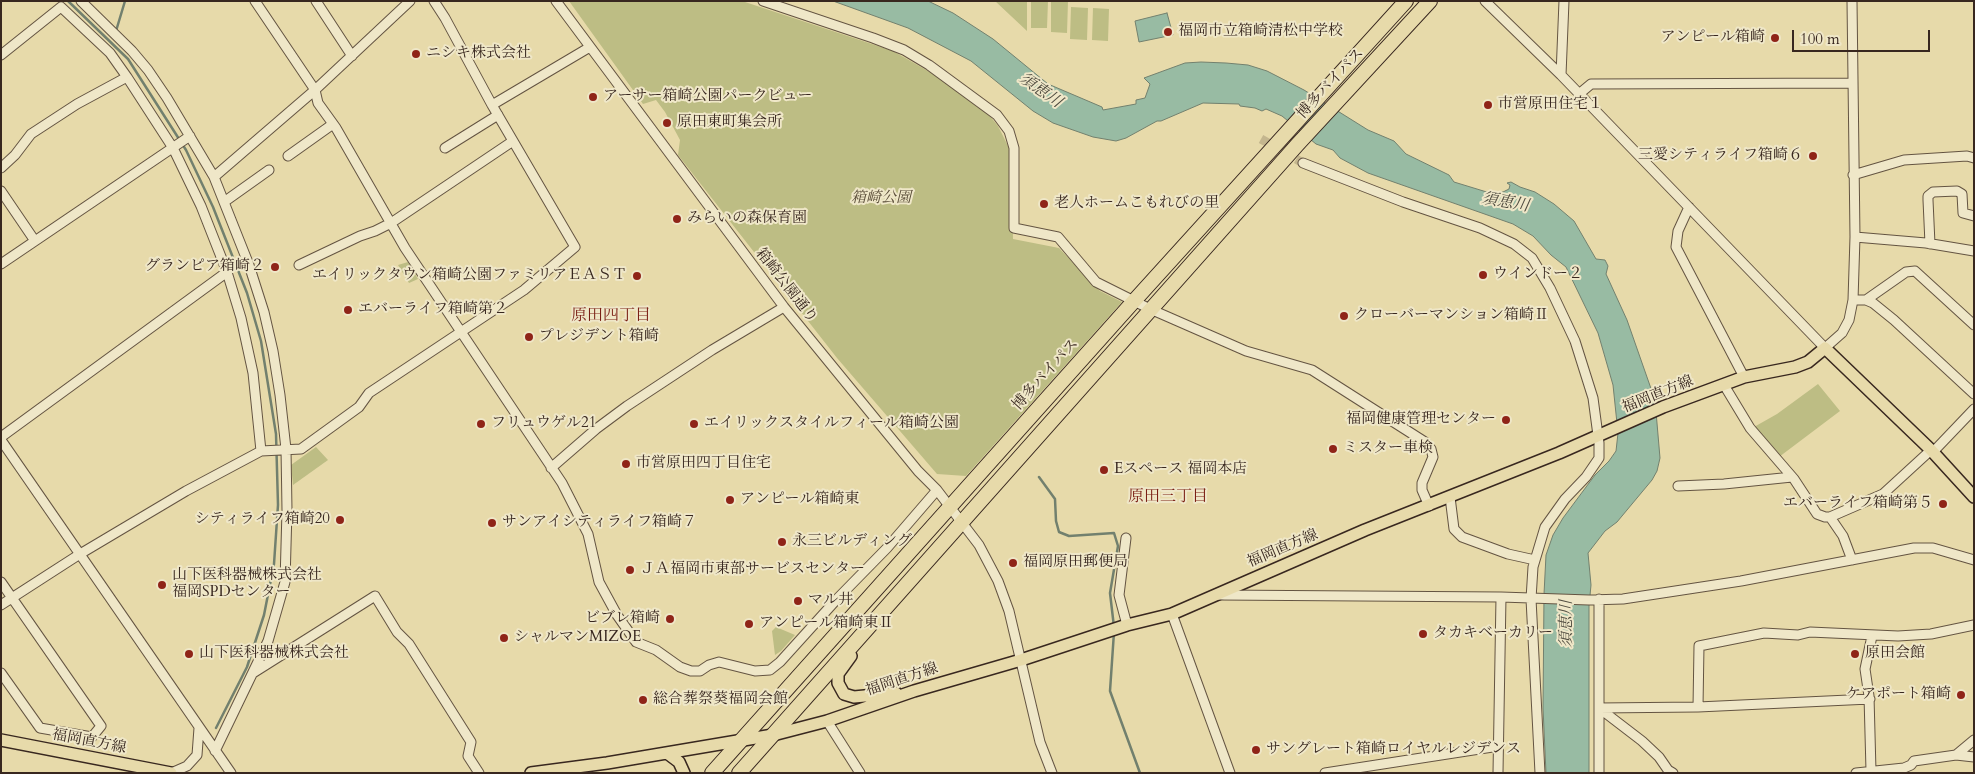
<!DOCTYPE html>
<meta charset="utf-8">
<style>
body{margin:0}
#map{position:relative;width:1975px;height:774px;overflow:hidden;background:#e7daaa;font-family:Cardo,serif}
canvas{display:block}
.frame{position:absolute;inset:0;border:2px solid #38271f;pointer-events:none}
.scale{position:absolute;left:1792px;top:30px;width:138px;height:22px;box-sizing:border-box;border:2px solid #38271f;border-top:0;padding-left:6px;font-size:15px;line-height:18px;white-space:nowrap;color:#38271f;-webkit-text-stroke:4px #efe7c8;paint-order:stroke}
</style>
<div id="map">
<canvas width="1975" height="774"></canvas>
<div class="frame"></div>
<div class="scale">100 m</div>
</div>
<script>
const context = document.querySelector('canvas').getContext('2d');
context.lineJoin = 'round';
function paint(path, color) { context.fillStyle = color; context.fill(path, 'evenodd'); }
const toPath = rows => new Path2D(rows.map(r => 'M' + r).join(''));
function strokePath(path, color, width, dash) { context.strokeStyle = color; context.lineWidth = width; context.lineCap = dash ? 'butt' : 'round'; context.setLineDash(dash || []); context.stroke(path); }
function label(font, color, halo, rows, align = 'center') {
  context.font = font + ' Cardo,"Noto Serif JP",serif'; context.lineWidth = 4; context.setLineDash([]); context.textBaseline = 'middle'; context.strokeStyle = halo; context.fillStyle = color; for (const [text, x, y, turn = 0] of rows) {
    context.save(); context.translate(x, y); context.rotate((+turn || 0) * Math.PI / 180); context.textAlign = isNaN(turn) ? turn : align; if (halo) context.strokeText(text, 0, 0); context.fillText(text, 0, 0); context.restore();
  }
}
paint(toPath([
 [569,1,742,1,893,51,935,75,990,116,998,126,1011,152,1013,239,1059,248,1100,291,1122,302,966,476,937,474,837,358,678,155,680,140,665,112,656,100,643,104],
 [995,1,1027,1,1027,31],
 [1031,1,1048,1,1047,28,1031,28],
 [1051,1,1068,1,1067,33,1051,32],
 [1071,7,1088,8,1087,40,1070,39],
 [1093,8,1109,9,1108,41,1092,40],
 [408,262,418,279,409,283,398,265],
 [1818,384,1840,411,1779,457,1754,427,1777,414],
 [316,447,328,460,293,485,291,465],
 [776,627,795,635,781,651,775,655,772,631]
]), '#bdbd84');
const water = toPath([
 [833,1,928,1,953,13,993,39,1048,84,1102,107,1103,110,1136,104,1136,100,1145,98,1150,84,1144,78,1185,63,1201,62,1226,63,1248,65,1267,71,1304,90,1368,130,1394,141,1406,154,1449,175,1454,182,1490,193,1503,192,1509,189,1510,185,1507,183,1511,182,1520,187,1535,192,1554,204,1574,221,1596,259,1605,260,1608,266,1606,274,1627,320,1655,400,1660,458,1657,471,1652,480,1617,522,1605,531,1588,553,1591,585,1589,606,1589,773,1546,773,1543,708,1544,594,1546,555,1553,535,1563,518,1595,475,1609,461,1616,451,1618,433,1613,385,1598,333,1566,267,1551,255,1533,236,1513,224,1368,173,1340,158,1333,150,1316,144,1282,116,1266,109,1262,111,1255,108,1240,106,1239,104,1203,103,1161,121,1157,121,1126,138,1116,141,1093,137,1053,123,1033,111,971,61,908,28,833,1],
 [1167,13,1173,35,1139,42,1135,21,1167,13]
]);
paint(water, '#98bba3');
strokePath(water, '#72806e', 1);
strokePath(toPath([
 [68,1,128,59,186,150,213,207,247,293,261,341,276,434,278,505,274,564,264,615,247,667,216,728],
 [116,31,125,1],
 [1039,477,1055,499,1056,521,1059,532,1069,536,1114,533,1118,546,1110,593,1114,627],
 [1114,632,1110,691,1140,773]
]), '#72806e', 2.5);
strokePath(toPath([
 [1261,139,1303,163]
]), '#c4b68e', 9, [9, 4.5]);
const minor = toPath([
 [81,1,132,51,148,70,167,98,214,177,249,265,264,312,273,351,280,395,286,449,287,510,285,582,268,641,215,751],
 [255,1,315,90,318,103,336,128,405,248,562,483,588,534,599,582,617,615,636,642,656,650,680,667,691,671,700,671,709,665,719,662,755,671,770,670,780,662,837,599,887,548,937,490],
 [316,1,352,56],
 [556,1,784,307,918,471,937,490,979,545,998,581,1009,611,1040,742,1052,773],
 [763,1,873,38,904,50,929,65,997,115,1009,131,1014,148,1014,228,1058,237,1096,282,1150,309,1246,351,1312,370,1425,442,1431,449,1433,457,1422,483,1422,490,1429,506],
 [1485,1,1561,75,1825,348,1842,333,1849,320,1853,300,1855,237,1852,1],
 [1,55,61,7,110,53,127,77,173,148,201,206,227,272,241,318,253,373,261,451],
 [1561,75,1564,1],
 [1579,94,1591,84,1853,83],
 [492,105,590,47],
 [445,148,498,115],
 [288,156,333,124],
 [1303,163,1403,202,1480,228,1514,244,1532,258,1550,288,1575,341,1593,398,1599,443,1599,458,1586,477,1565,499,1545,527,1533,567,1531,599,1540,773],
 [1,168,15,155,31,134,77,104,127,77],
 [1853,175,1904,160,1967,156,1974,158],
 [214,177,315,90,410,1],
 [1,191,35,241],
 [224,202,269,170],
 [1689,207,1678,231,1676,247,1744,377],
 [1855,237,1926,243,1974,251],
 [1930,244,1928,200,1928,196,1933,192,1957,191,1962,194,1963,213,1974,216],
 [1,264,190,136],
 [299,265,360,236,375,231,391,223,513,141],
 [1853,300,1866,300,1906,272,1915,271,1974,325],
 [1866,300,1873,303,1894,320,1974,394],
 [1724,385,1750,428,1794,479,1817,514,1825,517,1830,517,1883,494,1931,450],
 [1,437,227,272],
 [1,440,231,773],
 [1933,452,1974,409],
 [551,468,596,429,627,406,712,350,784,307],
 [1678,486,1724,484,1792,477],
 [1450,497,1454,529,1462,537,1508,554,1535,560],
 [1830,517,1843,536,1852,560],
 [1126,538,1119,595,1127,625],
 [1,582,101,726,92,737,40,728,1,673],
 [1218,595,1501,597,1589,600,1623,599,1741,581,1914,548,1933,548,1974,560],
 [1599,599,1599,708,1642,741,1659,757,1668,770,1673,773],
 [1,605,80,554,186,491,261,451,301,449,359,407,369,393,524,290,575,247,492,105,445,18,434,1],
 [1172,614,1230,773],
 [253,673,375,596,397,632,409,644,471,742,468,756,479,773],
 [1698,707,1699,646,1764,633,1798,635,1810,632,1898,636,1931,634,1974,625],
 [827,721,860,773],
 [1956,755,1974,740],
 [1871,771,1869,696,1865,669,1872,636],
 [171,773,187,766,197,755,199,728],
 [1325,773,1499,746],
 [1498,773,1501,597],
 [1599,773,1599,708,1698,707,1870,699],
 [1856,773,1904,768,1911,765,1914,761,1956,755,1974,757]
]);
const major = toPath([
 [851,656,838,674,838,683,844,694,854,697,896,693],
 [1,740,171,773],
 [667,753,679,762,684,773],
 [531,773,607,763,773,735,827,721,914,691,1021,660,1127,625,1172,614,1365,530,1559,453,1663,407,1744,377,1795,367,1808,362,1825,348,1931,450,1974,497]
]);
const highway = toPath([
 [712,773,1134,301,1406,1],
 [739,773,1297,145,1430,1]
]);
strokePath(minor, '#645442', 11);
strokePath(major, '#38271f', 14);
strokePath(highway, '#38271f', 16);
strokePath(minor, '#efe7c8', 9);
strokePath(major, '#e7daaa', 11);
strokePath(highway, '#e7daaa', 14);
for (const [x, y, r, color] of [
 [1168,32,5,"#8f2418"],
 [1775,38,5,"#8f2418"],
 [416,54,5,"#8f2418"],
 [593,97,5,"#8f2418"],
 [1488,105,5,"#8f2418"],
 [667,123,5,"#8f2418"],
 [1813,156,5,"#8f2418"],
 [1044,204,5,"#8f2418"],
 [677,219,5,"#8f2418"],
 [275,267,5,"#8f2418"],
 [1483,275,5,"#8f2418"],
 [637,276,5,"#8f2418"],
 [348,310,5,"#8f2418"],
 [1344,316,5,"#8f2418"],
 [529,337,5,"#8f2418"],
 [1506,420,5,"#8f2418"],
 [481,424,5,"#8f2418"],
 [694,424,5,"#8f2418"],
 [1333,449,5,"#8f2418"],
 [626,464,5,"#8f2418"],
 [1104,470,5,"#8f2418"],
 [730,500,5,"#8f2418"],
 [1943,504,5,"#8f2418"],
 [340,520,5,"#8f2418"],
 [492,523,5,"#8f2418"],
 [782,542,5,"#8f2418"],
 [1013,563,5,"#8f2418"],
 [630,570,5,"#8f2418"],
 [162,585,5,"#8f2418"],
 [798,601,5,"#8f2418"],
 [670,619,5,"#8f2418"],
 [749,624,5,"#8f2418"],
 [1423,634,5,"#8f2418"],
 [504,638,5,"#8f2418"],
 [189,654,5,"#8f2418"],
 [1855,654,5,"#8f2418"],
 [1961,695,5,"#8f2418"],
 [643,700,5,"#8f2418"],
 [1256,750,5,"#8f2418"]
]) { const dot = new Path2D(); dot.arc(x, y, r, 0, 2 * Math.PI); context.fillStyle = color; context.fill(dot); strokePath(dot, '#efe7c8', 2); }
label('15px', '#38271f', '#efe7c8', [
 ["福岡市立箱崎清松中学校",1178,32],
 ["アンピール箱崎",1765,38,"right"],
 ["ニシキ株式会社",426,54],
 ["アーサー箱崎公園パークビュー",603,97],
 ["市営原田住宅１",1498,105],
 ["原田東町集会所",677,123],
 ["三愛シティライフ箱崎６",1803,156,"right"],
 ["老人ホームこもれびの里",1054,204],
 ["みらいの森保育園",687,219],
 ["グランピア箱崎２",265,267,"right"],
 ["ウインドー２",1493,275],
 ["エイリックタウン箱崎公園ファミリアＥＡＳＴ",627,276,"right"],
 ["エバーライフ箱崎第２",358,310],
 ["クローバーマンション箱崎Ⅱ",1354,316],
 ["プレジデント箱崎",539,337],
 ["福岡健康管理センター",1496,420,"right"],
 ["フリュウゲル21",491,424],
 ["エイリックスタイルフィール箱崎公園",704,424],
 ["ミスター車検",1343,449],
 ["市営原田四丁目住宅",636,464],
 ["Eスペース 福岡本店",1114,470],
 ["アンピール箱崎東",740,500],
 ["エバーライフ箱崎第５",1933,504,"right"],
 ["シティライフ箱崎20",330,520,"right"],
 ["サンアイシティライフ箱崎７",502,523],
 ["永三ビルディング",792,542],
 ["福岡原田郵便局",1023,563],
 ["ＪＡ福岡市東部サービスセンター",640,570],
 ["山下医科器械株式会社",172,576],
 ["福岡SPDセンター",172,593],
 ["マル井",808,601],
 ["ビブレ箱崎",660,619,"right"],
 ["アンピール箱崎東Ⅱ",759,624],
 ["タカキベーカリー",1433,634],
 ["シャルマンMIZOE",514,638],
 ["山下医科器械株式会社",199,654],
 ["原田会館",1865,654],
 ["ケアポート箱崎",1951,695,"right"],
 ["総合葬祭葵福岡会館",653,700],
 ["サングレート箱崎ロイヤルレジデンス",1266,750]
], 'left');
label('15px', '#38271f', '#efe7c8', [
 ["博多バイパス",1331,84,-47],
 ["箱崎公園通り",786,286,52],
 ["博多バイパス",1046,375,-48],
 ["福岡直方線",1658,395,-22],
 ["福岡直方線",1283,549,-23],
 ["福岡直方線",902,680,-18],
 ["福岡直方線",89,742,11]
]);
label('italic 15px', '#594c38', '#efe7c8', [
 ["箱崎公園",881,199]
]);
label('italic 16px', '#504c40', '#efe7c8', [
 ["須恵川",1040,91,35],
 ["須恵川",1505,203,10],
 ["須恵川",1567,624,-90]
]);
label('16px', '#7a1f14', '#efe7c8', [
 ["原田四丁目",611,316],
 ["原田三丁目",1168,497]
]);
</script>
